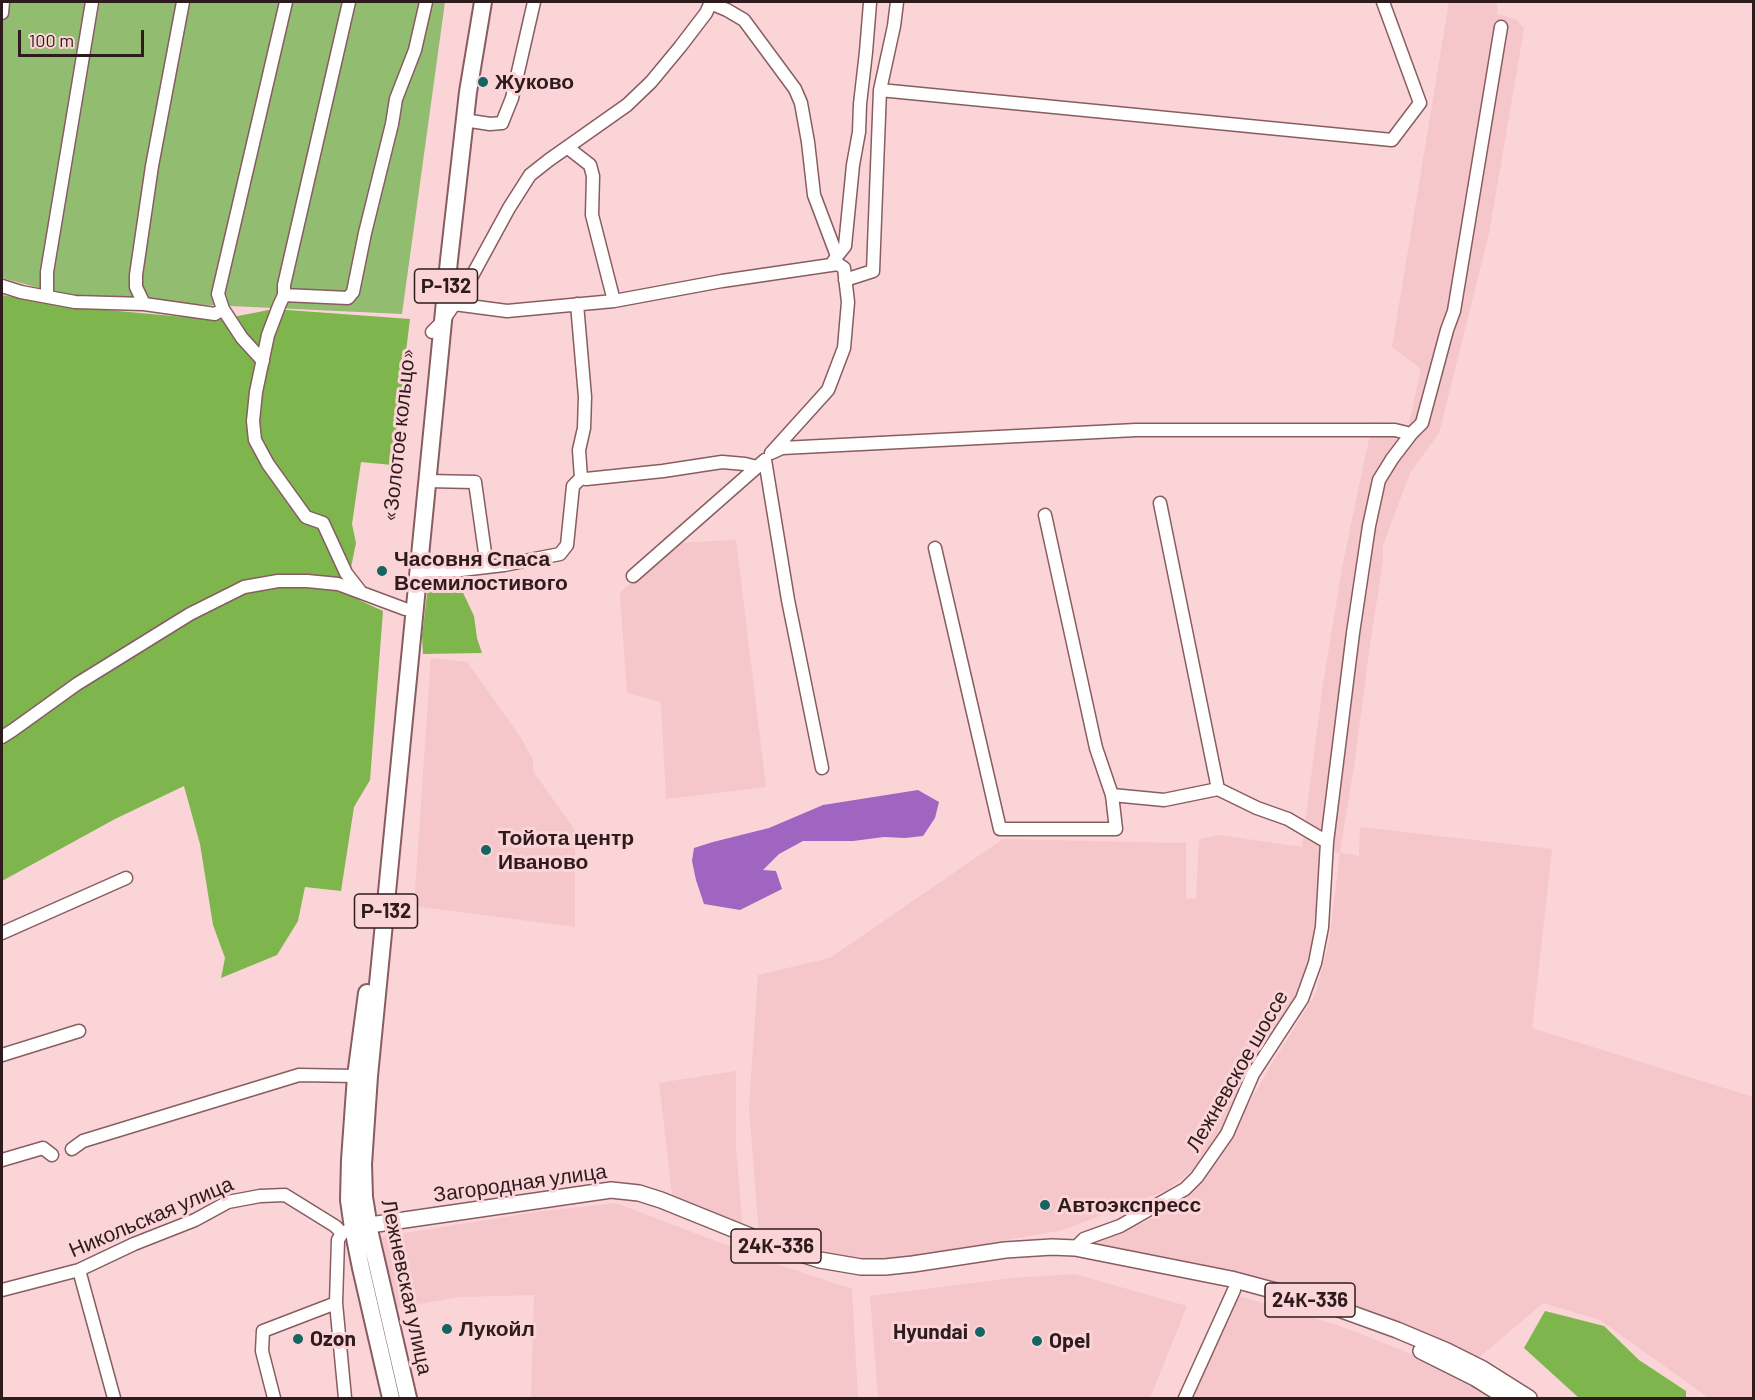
<!DOCTYPE html>
<meta charset="utf-8">
<style>
body{margin:0}
#map{position:relative;width:1755px;height:1400px;overflow:hidden;background:#fbd4d7;font-family:Barlow,sans-serif}
canvas{display:block}
.frame{position:absolute;inset:0;border:3px solid #2d1b1d;pointer-events:none}
.scale{position:absolute;left:18px;top:30px;width:126px;height:27px;box-sizing:border-box;border:3px solid #2d1b1d;border-top:0;padding-left:8px;font-size:18px;line-height:21px;white-space:nowrap;color:#2d1b1d;-webkit-text-stroke:4px #fbd4d7;paint-order:stroke}
</style>
<div id="map">
<canvas width="1755" height="1400"></canvas>
<div class="frame"></div>
<div class="scale">100 m</div>
</div>
<script>
const context = document.querySelector('canvas').getContext('2d');
context.lineJoin = 'round';
function paint(path, color) { context.fillStyle = color; context.fill(path, 'evenodd'); }
const toPath = rows => new Path2D(rows.map(r => 'M' + r).join(''));
function strokePath(path, color, width, dash) { context.strokeStyle = color; context.lineWidth = width; context.lineCap = dash ? 'butt' : 'round'; context.setLineDash(dash || []); context.stroke(path); }
function label(font, color, halo, rows, align = 'center') {
  context.font = font + ' Barlow,sans-serif'; context.lineWidth = 6; context.setLineDash([]); context.textBaseline = 'middle'; context.strokeStyle = halo; context.fillStyle = color; for (const [text, x, y, turn = 0] of rows) {
    context.save(); context.translate(x, y); context.rotate((+turn || 0) * Math.PI / 180); context.textAlign = isNaN(turn) ? turn : align; if (halo) context.strokeText(text, 0, 0); context.fillText(text, 0, 0); context.restore();
  }
}
paint(toPath([
 [1449,2,1497,2,1497,14,1517,20,1524,29,1489,233,1439,433,1410,473,1383,545,1383,561,1370,645,1355,759,1340,853,1359,856,1360,827,1552,849,1532,1028,1753,1097,1753,1398,1709,1398,1600,1320,1543,1303,1476,1360,1315,1298,1088,1248,1087,1242,1147,1221,1193,1189,1230,1143,1237,1124,1271,1065,1315,995,1329,942,1340,853,1324,850,1313,960,1296,999,1224,1127,1198,1166,1167,1190,1063,1230,881,1262,818,1257,759,1235,749,1107,758,975,830,958,1003,839,1178,843,1186,842,1186,898,1196,899,1199,839,1219,835,1302,847,1323,684,1343,563,1366,453,1373,422,1408,427,1421,369,1392,347],
 [736,540,766,787,666,799,661,702,627,693,620,593,675,543],
 [431,658,467,662,521,738,533,760,533,771,575,830,575,927,414,906],
 [736,1071,736,1148,743,1231,673,1202,659,1083],
 [616,1203,768,1261,852,1289,858,1398,531,1398,534,1295,459,1297,392,1309,374,1238,536,1212],
 [1075,1274,1187,1306,1150,1398,878,1398,870,1296,1013,1278],
 [1239,1296,1340,1326,1409,1353,1477,1385,1498,1398,1189,1398]
]), '#f5c6ca');
paint(toPath([
 [2,2,445,2,402,314,80,299,2,278]
]), '#92bd71');
paint(toPath([
 [2,295,63,306,217,320,274,309,410,319,392,465,361,462,352,524,356,543,348,582,359,600,383,611,370,780,354,807,341,891,305,887,298,921,277,955,221,978,225,958,213,925,200,844,184,786,115,819,2,881],
 [444,577,458,582,474,616,477,638,482,653,423,654,422,636,428,587],
 [1545,1311,1604,1326,1639,1360,1686,1391,1686,1398,1579,1398,1524,1348]
]), '#7eb54d');
paint(toPath([
 [918,790,939,802,935,818,923,836,905,838,884,837,853,841,803,841,779,854,763,870,776,871,782,889,740,910,704,904,696,880,692,861,694,848,713,842,769,828,823,805]
]), '#a064c1');
const minor = toPath([
 [2,13,3,2],
 [880,90,894,26,897,2],
 [464,120,490,124,502,123,512,98,534,2],
 [570,146,572,151,590,165,593,176,592,215,614,301],
 [837,256,845,246,853,165,859,132,860,104,866,52,870,3],
 [845,280,873,271,880,90,1392,140,1420,103,1383,2],
 [2,286,21,292,75,302,144,304,215,314,223,309],
 [284,295,284,285,349,2],
 [47,296,47,272,92,2],
 [144,304,136,287,136,275,152,166,183,2],
 [454,304,507,311,614,301,722,281,831,265,837,256,814,195,808,142,801,103,795,89,744,20,727,10,710,3],
 [432,332,442,322,466,287,509,208,530,175,549,160,627,105,651,82,680,47,706,13,711,2],
 [263,361,242,338,223,309,218,294,286,2],
 [772,452,828,390,844,348,848,302,844,268,838,264,831,265],
 [771,453,782,448,1136,430,1395,430,1411,434],
 [581,478,586,479,663,471,722,462,745,464,757,467],
 [427,481,475,482,487,567],
 [1160,503,1218,789,1257,808,1288,819,1327,842],
 [1045,515,1096,748,1112,795],
 [935,548,1000,829,1116,829,1112,795,1164,800,1218,789],
 [419,571,461,570,504,565,560,554,567,545,573,486,581,478,579,450,584,428,585,397,577,304],
 [633,576,765,460,788,600,822,768],
 [360,591,346,573,323,523,306,517,268,464,255,440,253,421,256,392,268,335,279,306,284,295,348,298,353,292,365,233,392,124,396,99,415,50,426,2],
 [2,737,13,730,77,684,190,614,244,587,278,581,307,581,338,584,405,609],
 [2,933,126,878],
 [2,1055,79,1031],
 [72,1149,83,1141,299,1075,356,1076],
 [2,1160,43,1148,52,1155],
 [1075,1248,1084,1239,1120,1226,1185,1189,1197,1177,1227,1134,1253,1074,1302,999,1315,963,1322,927,1327,842,1353,633,1369,526,1379,480,1392,459,1411,434,1422,423,1447,330,1454,311,1501,27],
 [79,1270,114,1398],
 [2,1290,79,1270,134,1244,195,1220,228,1202,260,1196,285,1195,335,1226,342,1233],
 [274,1398,262,1351,263,1331,336,1303],
 [345,1398,336,1303,338,1240,342,1233,347,1231],
 [1185,1398,1234,1290]
]);
const major = toPath([
 [356,1227,611,1190,639,1193,661,1200,770,1244,820,1260,861,1267,885,1267,913,1264,1005,1250,1052,1247,1075,1248,1231,1279,1328,1305,1397,1330,1447,1351,1483,1369,1529,1398],
 [1421,1351,1475,1378,1507,1398]
]);
const highway = toPath([
 [367,993,356,1076,350,1160,349,1200,353,1228,361,1268,391,1398],
 [408,1398,370,1234,364,1197,363,1164,369,1076,449,260,468,92,483,2]
]);
strokePath(minor, '#875d61', 15);
strokePath(major, '#875d61', 18);
strokePath(highway, '#875d61', 20);
strokePath(minor, '#fff', 12);
strokePath(major, '#fff', 15);
strokePath(highway, '#fff', 16);
for (const [x, y, r, color] of [
 [483,82,6,"#156462"],
 [382,571,6,"#156462"],
 [486,850,6,"#156462"],
 [1045,1205,6,"#156462"],
 [447,1329,6,"#156462"],
 [980,1332,6,"#156462"],
 [298,1339,6,"#156462"],
 [1037,1341,6,"#156462"]
]) { const dot = new Path2D(); dot.arc(x, y, r, 0, 2 * Math.PI); context.fillStyle = color; context.fill(dot); strokePath(dot, '#fbd4d7', 2); }
for (const [x, y, w] of [
 [446,286,63],
 [386,911,63],
 [776,1246,90],
 [1310,1300,90]
]) { const box = new Path2D(); box.roundRect(x - w / 2, y - 17, w, 34, 4.5); context.fillStyle = '#fbd4d7'; context.fill(box); strokePath(box, '#2d1b1d', 1.5); }
label('bold 20px', '#2d1b1d', null, [
 ["Р-132",446,286],
 ["Р-132",386,911],
 ["24К-336",776,1246],
 ["24К-336",1310,1300]
]);
label('bold 21px', '#2d1b1d', '#fbd4d7', [
 ["Жуково",495,82],
 ["Часовня Спаса",394,559],
 ["Всемилостивого",394,583],
 ["Тойота центр",498,838],
 ["Иваново",498,862],
 ["Автоэкспресс",1057,1205],
 ["Лукойл",459,1329],
 ["Hyundai",968,1332,"right"],
 ["Ozon",310,1339],
 ["Opel",1049,1341]
], 'left');
label('21px', '#2d1b1d', '#fbd4d7', [
 ["«Золотое кольцо»",399,435,-84],
 ["Лежневское шоссе",1237,1071,-60],
 ["Загородная улица",520,1183,-8],
 ["Никольская улица",151,1217,-23],
 ["Лежневская улица",407,1287,78]
]);
</script>
